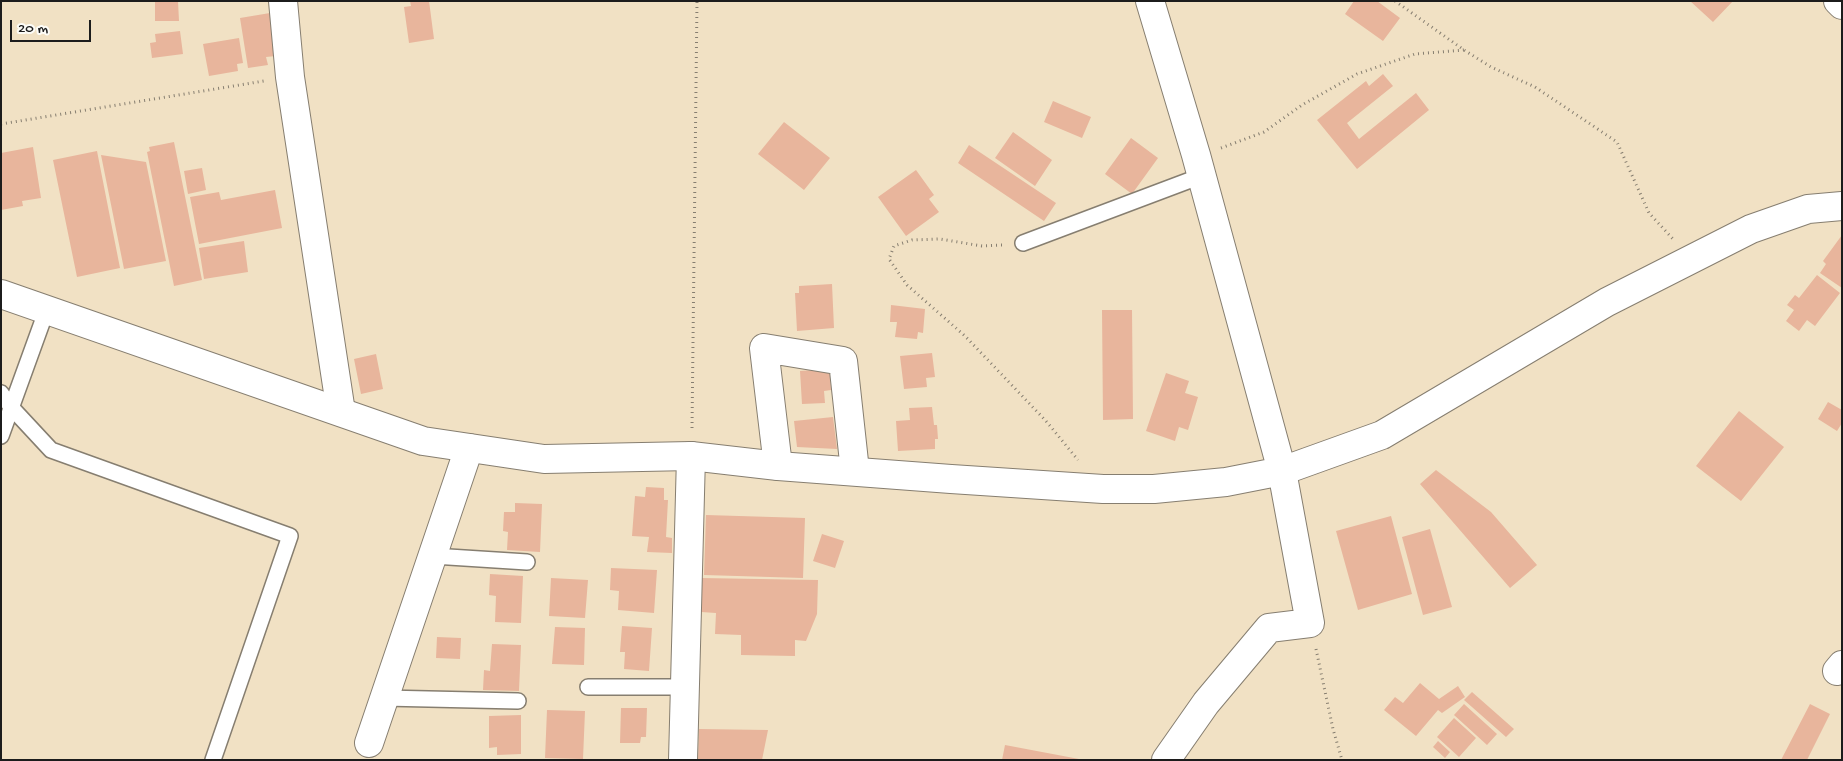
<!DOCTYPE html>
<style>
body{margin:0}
#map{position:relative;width:1843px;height:761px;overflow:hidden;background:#f1e1c4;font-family:"Gochi Hand",sans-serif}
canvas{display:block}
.frame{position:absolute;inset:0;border:2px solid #1c1c1c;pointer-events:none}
.scale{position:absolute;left:10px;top:20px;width:81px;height:22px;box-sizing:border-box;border:2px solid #1c1c1c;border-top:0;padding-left:6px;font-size:15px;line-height:18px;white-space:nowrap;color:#1c1c1c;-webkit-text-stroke:4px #fdfcf7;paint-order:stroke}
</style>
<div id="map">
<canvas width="1843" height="761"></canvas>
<div class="frame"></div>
<div class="scale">20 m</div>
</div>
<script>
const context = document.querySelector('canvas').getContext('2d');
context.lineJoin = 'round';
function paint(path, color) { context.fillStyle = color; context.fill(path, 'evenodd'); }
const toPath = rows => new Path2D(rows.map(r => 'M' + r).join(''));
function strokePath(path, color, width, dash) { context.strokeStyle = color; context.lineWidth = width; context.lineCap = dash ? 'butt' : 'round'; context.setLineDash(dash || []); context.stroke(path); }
paint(toPath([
 [178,1,179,21,155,21,155,2],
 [410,1,429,1,434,39,409,43,404,7,411,6],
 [1354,1,1377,1,1400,18,1383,41,1345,14],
 [1690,1,1733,1,1713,22],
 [270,13,276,56,266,57,268,65,248,68,240,18],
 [180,31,183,54,152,58,150,43,156,42,155,34],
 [239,38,243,63,237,64,238,71,209,76,203,44],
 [1383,74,1393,86,1347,123,1359,139,1416,93,1429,110,1357,169,1317,120,1366,81,1369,86],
 [1053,101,1091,117,1082,138,1044,122],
 [784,122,830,158,804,190,758,154],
 [1013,132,1052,160,1035,186,995,158],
 [1131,138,1158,158,1132,194,1105,174],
 [174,142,202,280,174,286,147,152,150,151,149,147],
 [969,145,1056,203,1044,221,958,163],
 [33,147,41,198,22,201,23,206,1,210,1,153],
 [97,151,120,268,77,277,53,160],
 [101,155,146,162,166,261,124,269],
 [202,168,206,190,188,194,184,171],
 [916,170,934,195,929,199,939,212,906,236,878,197],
 [275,190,282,228,199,244,190,197,219,192,221,200],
 [1842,235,1842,288,1820,273,1826,264,1823,261],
 [244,241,248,272,204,279,199,248],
 [1817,275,1840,293,1815,326,1807,320,1799,331,1786,321,1794,310,1787,305,1795,295,1799,298],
 [832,284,834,328,797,331,795,293,799,293,799,286],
 [891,305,925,309,923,333,918,332,917,339,895,337,897,322,890,322],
 [1102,310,1132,310,1133,419,1103,420],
 [932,353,935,377,926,378,927,387,904,389,900,356],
 [376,354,383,389,361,394,354,359],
 [830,369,831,390,824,391,825,403,802,404,800,371],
 [1166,373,1189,381,1185,393,1198,397,1188,430,1179,427,1175,441,1146,431],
 [1828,402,1842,410,1842,423,1837,431,1818,419],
 [932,407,934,425,937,425,938,439,935,439,935,449,898,451,896,421,910,420,909,408],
 [1739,411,1784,447,1741,501,1696,466],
 [833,417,837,449,797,447,794,421],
 [1436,470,1491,512,1537,565,1510,588,1420,484],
 [646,487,664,488,664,500,668,500,666,537,672,538,672,553,647,552,649,537,632,536,635,496,645,497],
 [515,503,542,504,540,552,507,550,508,532,503,531,504,512,515,512],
 [706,515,805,518,803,578,704,575],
 [1391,516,1412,594,1358,610,1336,531],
 [1430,529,1452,607,1423,615,1402,537],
 [822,534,844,541,835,568,813,561],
 [611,568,657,570,654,613,618,610,619,591,610,590],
 [490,574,523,576,521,623,495,622,496,596,489,595],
 [551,578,588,580,585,618,549,616],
 [701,578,818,580,817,614,806,641,795,640,795,656,741,655,741,635,715,634,716,613,701,612],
 [622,626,652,628,649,671,624,669,625,652,620,652],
 [555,627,585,628,584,665,552,664],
 [437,637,461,638,460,659,436,658],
 [492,644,521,645,519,691,483,690,484,670,490,671],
 [1420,683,1439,699,1458,686,1465,697,1442,713,1438,710,1416,736,1384,710,1395,697,1403,703],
 [1472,692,1514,729,1506,737,1464,700],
 [1464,704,1497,734,1487,745,1454,715],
 [1810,704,1830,714,1807,760,1781,760],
 [621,708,647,708,646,737,641,737,640,743,620,743],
 [547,710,585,711,583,759,545,758],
 [521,715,521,754,497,755,497,747,489,748,489,716],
 [1454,718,1476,738,1459,757,1437,737],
 [699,729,768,730,762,760,698,760],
 [1438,741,1450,752,1445,758,1433,747],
 [1005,745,1079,759,1079,760,1002,760]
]), '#e8b59c');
const lane = toPath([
 [1023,243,1201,176],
 [1,393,11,407,51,450,290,536,213,760],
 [1,436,47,309],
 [433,556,527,562],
 [588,687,685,687],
 [384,698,518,701]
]);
const street = toPath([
 [283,1,290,77,341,412],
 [1838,1,1842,5],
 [778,466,764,348,843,361,855,471],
 [1837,671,1842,665],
 [369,743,469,448],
 [683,760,691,456],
 [1166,760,1206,703,1269,628,1310,623,1282,471]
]);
const secondary = toPath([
 [1150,1,1196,155,1282,471],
 [1,294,423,441,544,459,691,456,778,466,951,479,1103,489,1154,489,1226,482,1282,471,1382,435,1607,302,1751,229,1808,209,1842,206]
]);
strokePath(lane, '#867e70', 18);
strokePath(street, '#867e70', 30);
strokePath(secondary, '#867e70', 30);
strokePath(toPath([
 [1395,1,1464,50,1491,67,1535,87,1617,142,1649,213,1673,239],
 [1,124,264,81],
 [1221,148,1264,132,1302,105,1357,74,1415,54,1464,50],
 [1002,245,982,246,940,239,912,240,894,246,889,259,907,285,965,336,1046,421,1078,460],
 [692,428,697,1],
 [1316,649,1333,729,1342,760]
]), '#867e70', 3, [1, 4]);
strokePath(lane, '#fff', 15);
strokePath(street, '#fff', 28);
strokePath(secondary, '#fff', 28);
</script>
